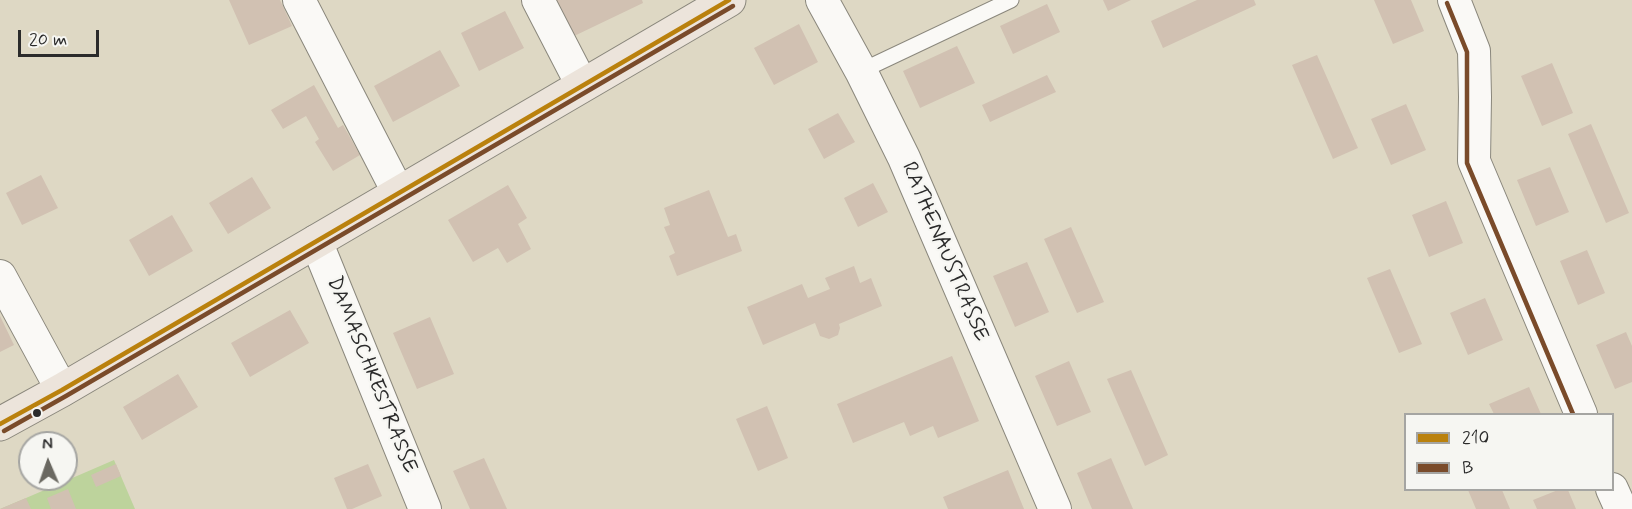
<!DOCTYPE html>
<style>
body{margin:0}
#map{position:relative;width:1632px;height:509px;overflow:hidden;background:#ded8c4;font-family:Mynerve,sans-serif}
canvas{display:block}
.legend{position:absolute;left:1404px;top:413px;width:210px;height:78px;box-sizing:border-box;background:#f6f6f2;border:2px solid #a5a5a2;margin:0;padding:8px 10px;list-style:none;font-size:18px;color:#2b2b2b}
.legend li{display:flex;align-items:center;gap:12px;height:30px}
.legend b{width:30px;border:2px solid #a5a5a2}
.north{position:absolute;left:18px;top:431px;width:60px;height:60px;box-sizing:border-box;background:#f6f6f2;border:2px solid #a5a5a2;border-radius:50%;rotate:358deg;font-size:16px;font-weight:700;line-height:24px;text-align:center;color:#2b2b2b}
.north::after{content:'';display:block;margin:auto;width:21px;height:27px;background:#6a6861;clip-path:polygon(50% 0,100% 100%,50% 72%,0 100%)}
.scale{position:absolute;left:18px;top:30px;width:81px;height:27px;box-sizing:border-box;border:3px solid #2b2b2b;border-top:0;padding-left:8px;font-size:18px;line-height:21px;white-space:nowrap;color:#2b2b2b;-webkit-text-stroke:4px #f6f6f2;paint-order:stroke}
</style>
<div id="map">
<canvas width="1632" height="509"></canvas>
<ul class="legend">
<li><b style="height:8px;background:#ba810d"></b>210</li>
<li><b style="height:8px;background:#7a4b2a"></b>B</li>
</ul>
<div class="north">N</div>
<div class="scale">20 m</div>
</div>
<script>
const context = document.querySelector('canvas').getContext('2d');
context.lineJoin = 'round';
function paint(path, color) { context.fillStyle = color; context.fill(path, 'evenodd'); }
const toPath = rows => new Path2D(rows.map(r => 'M' + r).join(''));
function strokePath(path, color, width, dash) { context.strokeStyle = color; context.lineWidth = width; context.lineCap = dash ? 'butt' : 'round'; context.setLineDash(dash || []); context.stroke(path); }
function label(font, color, halo, rows, align = 'center') {
  context.font = font + ' Mynerve,sans-serif'; context.lineWidth = 4.5; context.setLineDash([]); context.textBaseline = 'middle'; context.strokeStyle = halo; context.fillStyle = color; for (const [text, x, y, turn = 0] of rows) {
    context.save(); context.translate(x, y); context.rotate((+turn || 0) * Math.PI / 180); context.textAlign = isNaN(turn) ? turn : align; if (halo) context.strokeText(text, 0, 0); context.fillText(text, 0, 0); context.restore();
  }
}
paint(toPath([
 [114,460,135,509,0,509,26,498]
]), '#bdd39c');
paint(toPath([
 [229,0,280,0,292,26,249,45],
 [554,0,642,0,643,3,572,37],
 [1103,0,1131,0,1108,11],
 [1197,0,1254,0,1256,5,1163,48,1151,21],
 [1374,0,1411,0,1424,31,1393,44],
 [1047,4,1060,32,1013,54,1000,26],
 [505,11,524,48,479,71,461,33],
 [799,24,818,62,774,85,754,48],
 [957,46,975,83,920,108,903,71],
 [440,50,460,86,393,122,374,86],
 [1317,55,1358,148,1333,159,1292,65],
 [1552,63,1573,113,1542,126,1521,76],
 [1047,75,1056,92,990,122,982,105],
 [314,85,338,128,343,125,360,155,333,171,315,142,319,139,306,116,283,129,271,110],
 [1406,104,1426,150,1391,165,1371,119],
 [838,113,855,142,824,159,808,129],
 [1591,124,1629,213,1606,223,1568,134],
 [1550,167,1569,212,1536,226,1517,180],
 [41,175,58,208,22,225,6,193],
 [252,177,271,208,228,234,209,203],
 [873,183,888,212,858,227,844,198],
 [508,185,527,218,518,224,531,249,507,263,498,248,473,262,448,220],
 [709,190,728,237,736,234,742,251,677,276,669,256,675,253,664,227,670,225,664,208],
 [1446,201,1463,243,1429,257,1412,215],
 [172,215,193,251,149,276,129,240],
 [1071,227,1104,302,1077,313,1044,239],
 [1587,250,1605,293,1578,305,1560,261],
 [1027,262,1049,312,1015,327,993,276],
 [854,266,860,283,871,278,882,306,839,324,840,328,838,335,829,339,820,336,815,323,763,345,747,307,802,284,808,298,830,289,825,278],
 [1390,269,1422,344,1399,353,1367,278],
 [1485,298,1503,340,1468,355,1450,313],
 [290,310,309,343,250,377,231,343],
 [0,316,14,345,0,352],
 [430,317,454,374,417,389,393,333],
 [1626,332,1632,346,1632,382,1615,389,1596,345],
 [952,356,979,421,938,438,933,426,910,436,904,422,853,443,837,404],
 [1069,361,1091,412,1057,426,1035,376],
 [1131,370,1168,455,1145,466,1107,379],
 [178,374,198,407,142,440,123,407],
 [1529,387,1541,414,1494,414,1489,404],
 [767,406,788,458,758,471,736,419],
 [484,458,497,487,507,509,470,509,453,471],
 [1111,458,1133,509,1092,509,1077,473],
 [116,464,121,476,96,487,91,475],
 [368,464,382,496,352,509,347,509,334,478],
 [1008,470,1024,509,948,509,943,497],
 [68,489,76,509,51,509,47,498],
 [1468,490,1502,490,1510,509,1476,509],
 [1558,490,1568,490,1576,509,1537,509,1533,500],
 [26,498,31,509,0,509]
]), '#d1c1b2');
const service = toPath([
 [861,71,1011,0]
]);
const minor = toPath([
 [299,0,398,192],
 [538,0,582,85],
 [822,0,861,71,904,158,1055,509],
 [1454,0,1474,51,1475,97,1474,161,1581,414],
 [316,241,425,509],
 [0,276,62,390],
 [1612,489,1621,509]
]);
const primary = toPath([
 [0,424,62,390,729,0]
]);
strokePath(service, '#8a877c', 17);
strokePath(minor, '#8a877c', 34);
strokePath(primary, '#8a877c', 35);
strokePath(service, '#faf9f6', 15);
strokePath(minor, '#faf9f6', 32);
strokePath(primary, '#ece4db', 33);
strokePath(toPath([
 [0,424,62,390,729,0]
]), '#ba810d', 4.5);
strokePath(toPath([
 [1447,3,1467,52,1467,163,1573,414],
 [4,431,66,396,733,6]
]), '#7a4b2a', 4.5);
for (const [x, y, r, color] of [
 [37,413,5,"#2b2b2b"]
]) { const dot = new Path2D(); dot.arc(x, y, r, 0, 2 * Math.PI); context.fillStyle = color; context.fill(dot); strokePath(dot, '#f6f6f2', 2); }
label('21px', '#2b2b2b', '#f6f6f2', [
 ["RATHENAUSTRASSE",944,252,67],
 ["DAMASCHKESTRASSE",371,375,68]
]);
</script>
